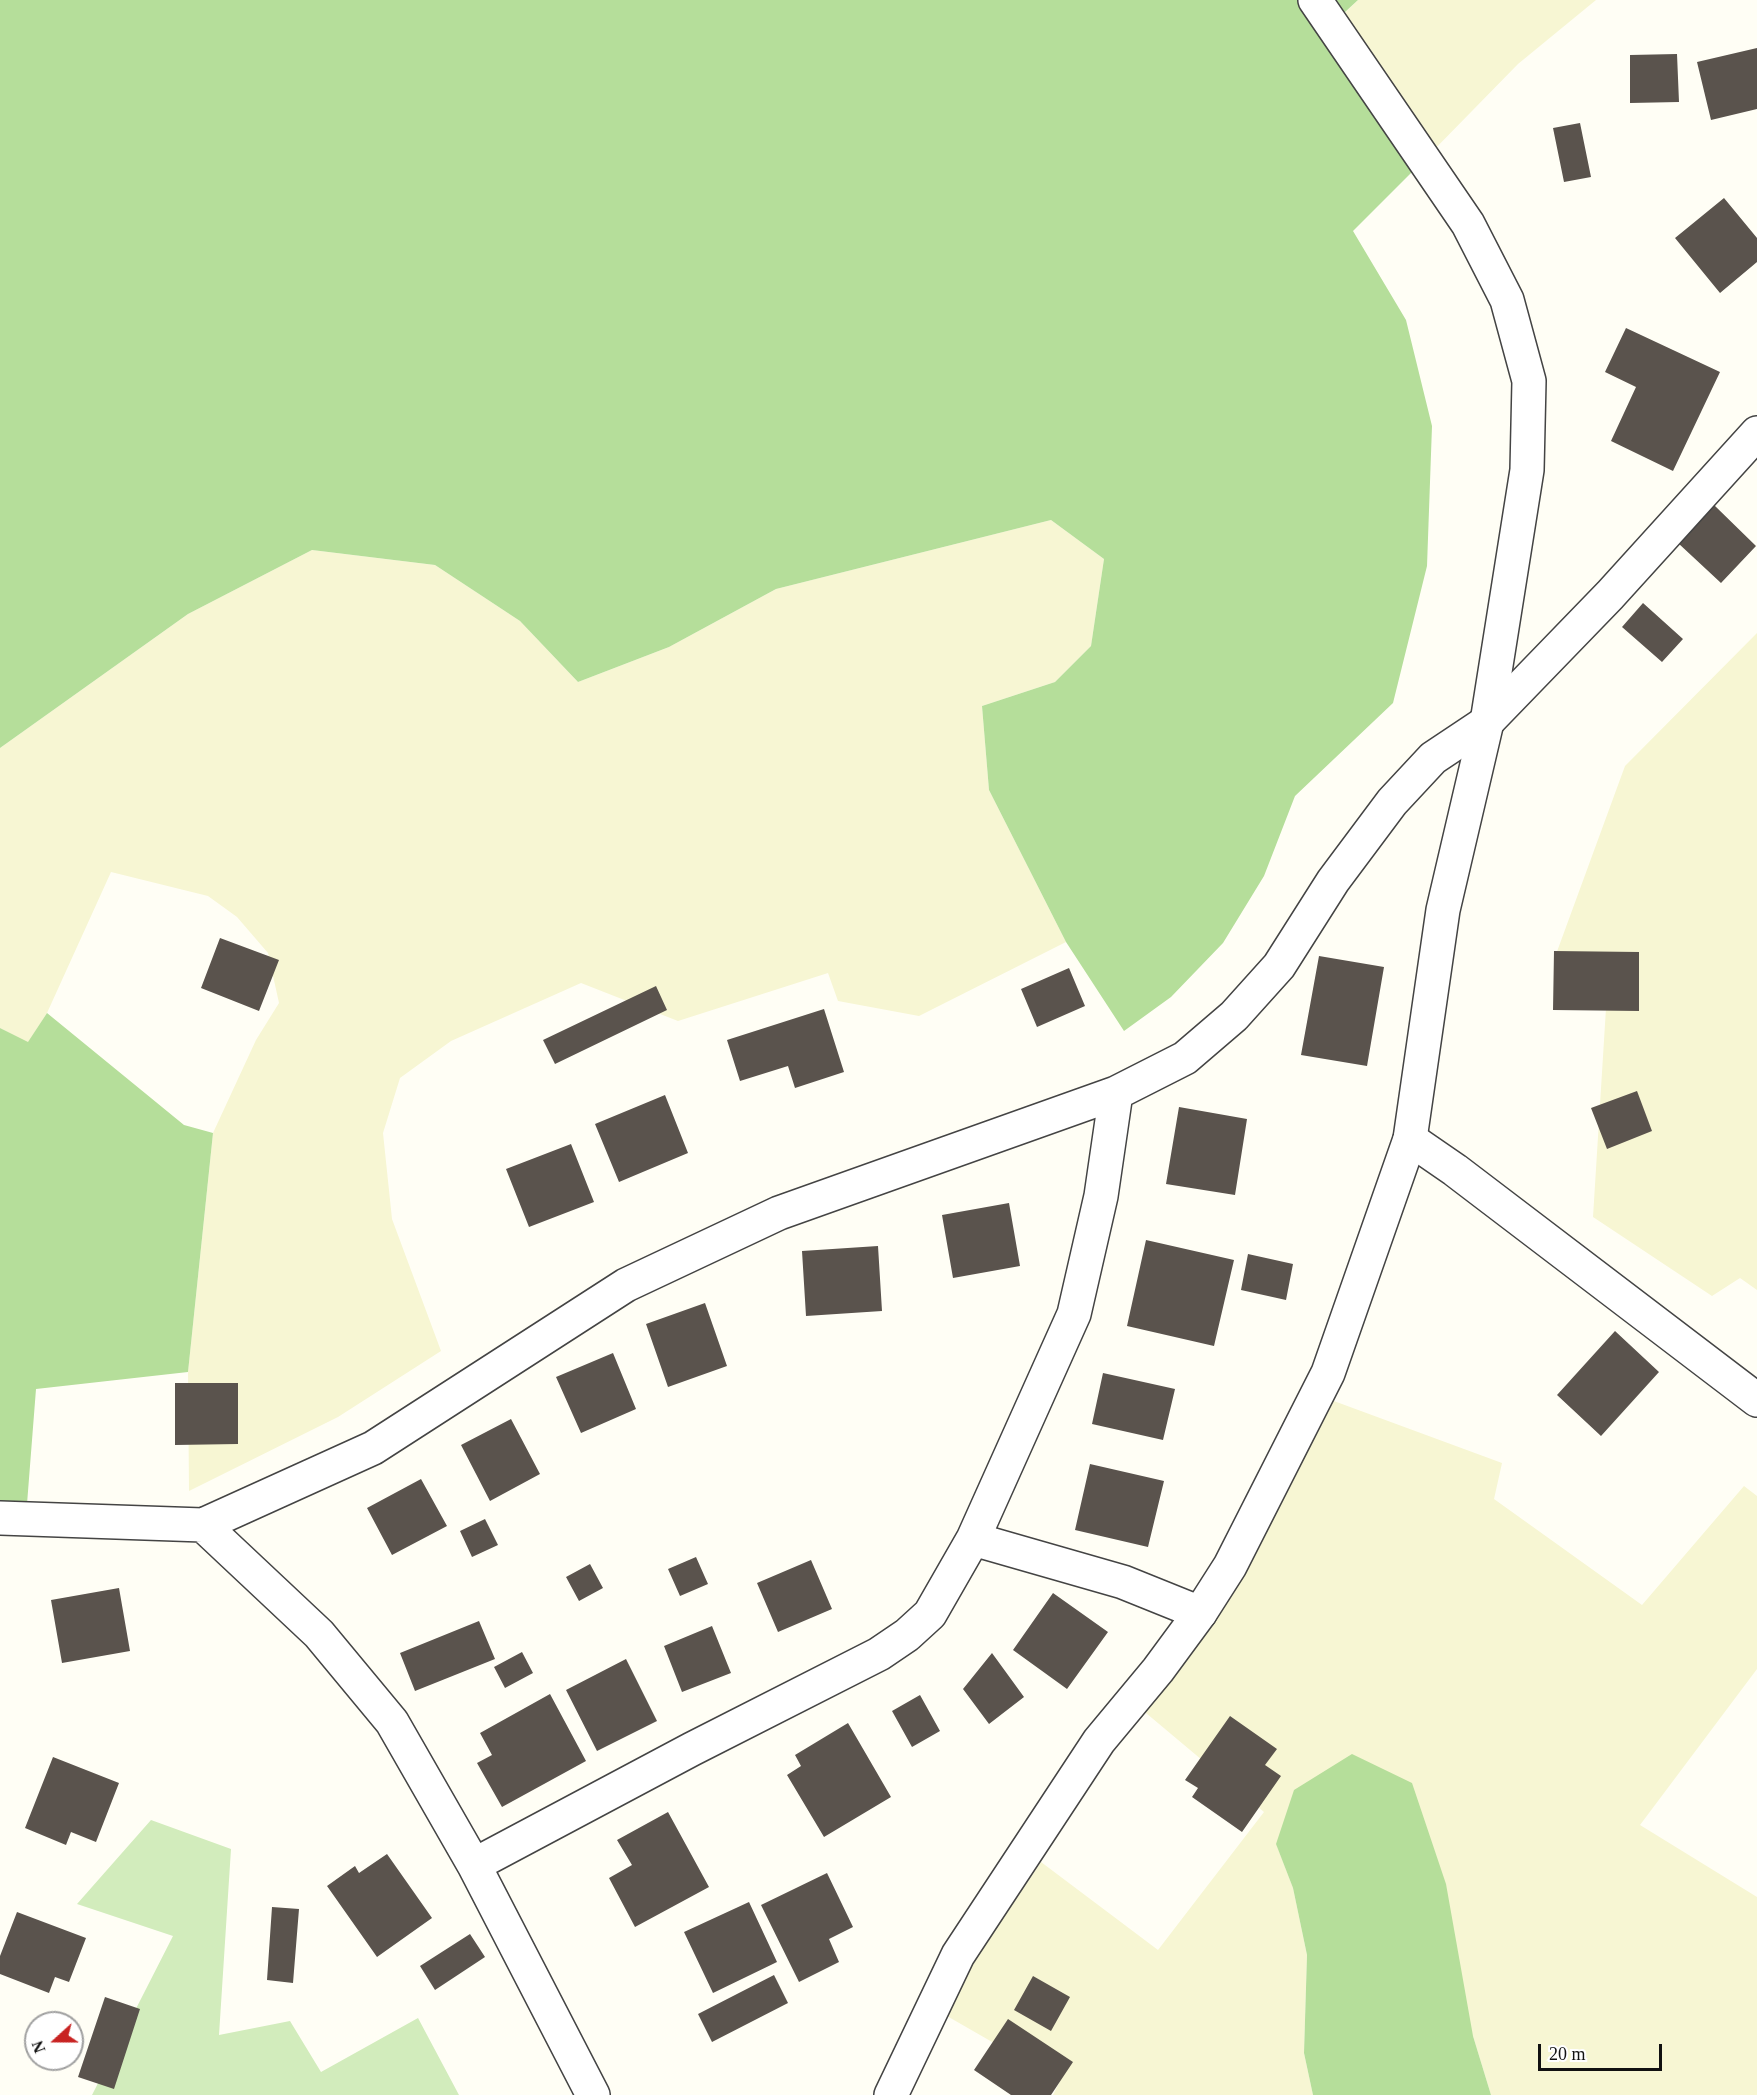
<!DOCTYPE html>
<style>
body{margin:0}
#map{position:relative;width:1757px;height:2095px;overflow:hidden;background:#fffef5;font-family:"Times New Roman",serif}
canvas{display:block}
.north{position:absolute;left:24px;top:2011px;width:60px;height:60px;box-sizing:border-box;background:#fff;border:2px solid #a0a0a0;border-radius:50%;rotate:249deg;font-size:16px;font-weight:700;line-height:24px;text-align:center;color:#111}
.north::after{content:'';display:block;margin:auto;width:21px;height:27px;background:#c82322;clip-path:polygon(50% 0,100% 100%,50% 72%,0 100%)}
.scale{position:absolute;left:1538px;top:2044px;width:124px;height:27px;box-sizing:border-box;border:3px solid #111;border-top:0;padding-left:8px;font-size:18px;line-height:21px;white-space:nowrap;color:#111;-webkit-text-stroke:4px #fff;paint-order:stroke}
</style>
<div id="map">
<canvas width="1757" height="2095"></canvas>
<div class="north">N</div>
<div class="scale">20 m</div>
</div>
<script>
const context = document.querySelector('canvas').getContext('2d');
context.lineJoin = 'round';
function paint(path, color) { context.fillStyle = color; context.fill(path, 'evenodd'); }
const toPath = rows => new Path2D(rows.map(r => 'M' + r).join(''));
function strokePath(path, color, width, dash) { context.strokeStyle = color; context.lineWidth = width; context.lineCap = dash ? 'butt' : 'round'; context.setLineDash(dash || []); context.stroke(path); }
paint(toPath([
 [1358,0,1596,0,1518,64,1426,158,1330,27],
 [1051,520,1104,559,1091,646,1055,682,982,706,989,790,1066,942,919,1016,838,1001,828,973,678,1021,581,983,451,1041,400,1078,383,1133,392,1219,441,1351,338,1417,189,1491,188,1372,213,1133,256,1040,279,1003,268,953,237,917,208,896,111,872,47,1013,28,1043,0,1028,0,748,188,614,312,550,435,565,520,621,578,682,669,647,776,589],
 [1757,633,1757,1290,1740,1278,1712,1296,1593,1217,1608,976,1555,957,1625,766],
 [1304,1390,1502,1463,1494,1499,1642,1605,1744,1486,1757,1496,1757,1669,1640,1825,1757,1897,1757,2095,1491,2095,1473,2036,1276,1843,1293,1888,1307,1955,1304,2053,1313,2095,1053,2095,1060,2081,940,2012,1041,1862,1158,1950,1264,1812,1140,1708]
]), '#f7f6d3');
paint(toPath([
 [151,1820,231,1849,219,2035,290,2021,321,2072,418,2018,459,2095,92,2095,173,1936,77,1904]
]), '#d2ecbc');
paint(toPath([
 [0,0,1358,0,1330,26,1426,158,1353,231,1406,320,1432,426,1427,566,1393,703,1295,796,1264,876,1223,943,1171,997,1124,1031,1066,942,989,790,982,706,1055,682,1091,646,1104,559,1051,520,776,589,669,647,578,682,520,621,435,565,312,550,188,614,0,748],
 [47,1013,184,1125,213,1133,188,1372,36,1389,27,1504,0,1501,0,1028,28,1042],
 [1352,1754,1412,1783,1446,1884,1473,2036,1491,2095,1313,2095,1304,2053,1307,1955,1293,1888,1276,1844,1294,1790]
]), '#b5de9a');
paint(toPath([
 [1757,48,1757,109,1711,120,1697,62],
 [1677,54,1679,102,1630,103,1630,55],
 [1580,123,1591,177,1564,182,1553,128],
 [1724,198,1757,238,1757,262,1720,293,1675,238],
 [1626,328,1720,372,1673,471,1611,441,1636,387,1605,372],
 [1714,505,1756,546,1721,583,1678,543],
 [1643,603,1683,639,1662,662,1622,627],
 [220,938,279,960,259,1011,201,988],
 [1554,951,1639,952,1639,1011,1553,1010],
 [1319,956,1384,967,1367,1066,1301,1055],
 [1069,968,1085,1006,1037,1027,1021,989],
 [656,986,667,1010,555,1064,543,1040],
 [824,1009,844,1072,795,1088,788,1066,740,1081,727,1040],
 [1637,1091,1652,1131,1607,1149,1591,1108],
 [665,1095,688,1153,619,1182,595,1124],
 [1179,1107,1247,1119,1235,1195,1166,1184],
 [571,1144,594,1202,529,1227,506,1169],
 [1009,1203,1020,1266,953,1278,942,1215],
 [1146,1240,1234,1260,1214,1346,1127,1326],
 [878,1246,882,1311,806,1316,802,1251],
 [1248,1254,1293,1264,1286,1300,1241,1290],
 [705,1303,727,1366,668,1387,646,1324],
 [1615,1331,1659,1372,1601,1436,1557,1395],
 [613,1353,636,1409,581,1433,556,1377],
 [1103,1373,1175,1389,1163,1440,1092,1424],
 [175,1383,238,1383,238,1444,175,1445],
 [511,1419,540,1474,490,1501,461,1445],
 [1090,1464,1164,1481,1148,1547,1075,1530],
 [421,1479,447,1526,392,1555,367,1508],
 [485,1519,498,1545,472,1557,460,1531],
 [696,1557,708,1584,680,1596,668,1569],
 [811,1560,832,1609,778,1632,757,1583],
 [590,1564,603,1588,579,1601,566,1577],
 [119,1588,130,1651,62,1663,51,1600],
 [1053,1593,1108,1632,1067,1689,1013,1650],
 [479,1621,495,1659,415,1691,400,1653],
 [712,1626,731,1673,682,1692,664,1646],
 [522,1652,533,1673,505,1688,494,1667],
 [992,1653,1024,1697,989,1724,963,1689],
 [626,1659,657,1721,597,1751,566,1690],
 [550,1694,586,1761,502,1807,477,1763,492,1755,480,1733],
 [920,1695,940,1731,912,1747,892,1711],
 [1230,1716,1277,1749,1265,1765,1281,1776,1242,1832,1192,1797,1198,1788,1185,1780],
 [848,1723,891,1797,824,1837,787,1775,801,1766,795,1755],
 [53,1757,119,1783,96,1842,71,1832,66,1845,25,1828],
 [668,1812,709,1887,635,1927,609,1878,632,1865,617,1840],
 [387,1854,432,1918,377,1957,327,1886,355,1866,359,1873],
 [827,1873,853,1927,829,1939,839,1962,799,1982,761,1905],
 [749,1902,777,1962,713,1993,684,1932],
 [272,1907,299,1909,293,1983,267,1980],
 [17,1912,86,1938,69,1982,55,1977,49,1993,0,1974,0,1956],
 [470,1934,485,1957,435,1990,420,1966],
 [774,1975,788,2003,712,2042,698,2014],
 [1033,1976,1070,1997,1051,2031,1014,2010],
 [105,1997,140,2009,114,2089,78,2077],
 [1008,2019,1073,2062,1051,2095,1011,2095,974,2070]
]), '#5a534d');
const minor = toPath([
 [1410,1139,1455,1170,1757,1400],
 [0,1518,203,1525,373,1448,626,1285,779,1213,1116,1093,1185,1058,1234,1016,1279,966,1333,881,1392,802,1433,758,1487,722,1610,595,1757,433],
 [203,1525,319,1634,392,1722,474,1865,593,2095],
 [973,1539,1123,1582,1200,1613],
 [474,1865,692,1749,879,1654,907,1635,930,1614,973,1539,1074,1314,1101,1196,1116,1093]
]);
const tertiary = toPath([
 [891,2095,958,1955,1099,1741,1158,1670,1200,1613,1230,1566,1328,1373,1410,1139,1443,910,1487,722,1527,470,1529,381,1507,300,1468,224,1315,0]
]);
strokePath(minor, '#444', 36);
strokePath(tertiary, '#444', 36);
strokePath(minor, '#fff', 33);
strokePath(tertiary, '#fff', 33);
</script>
